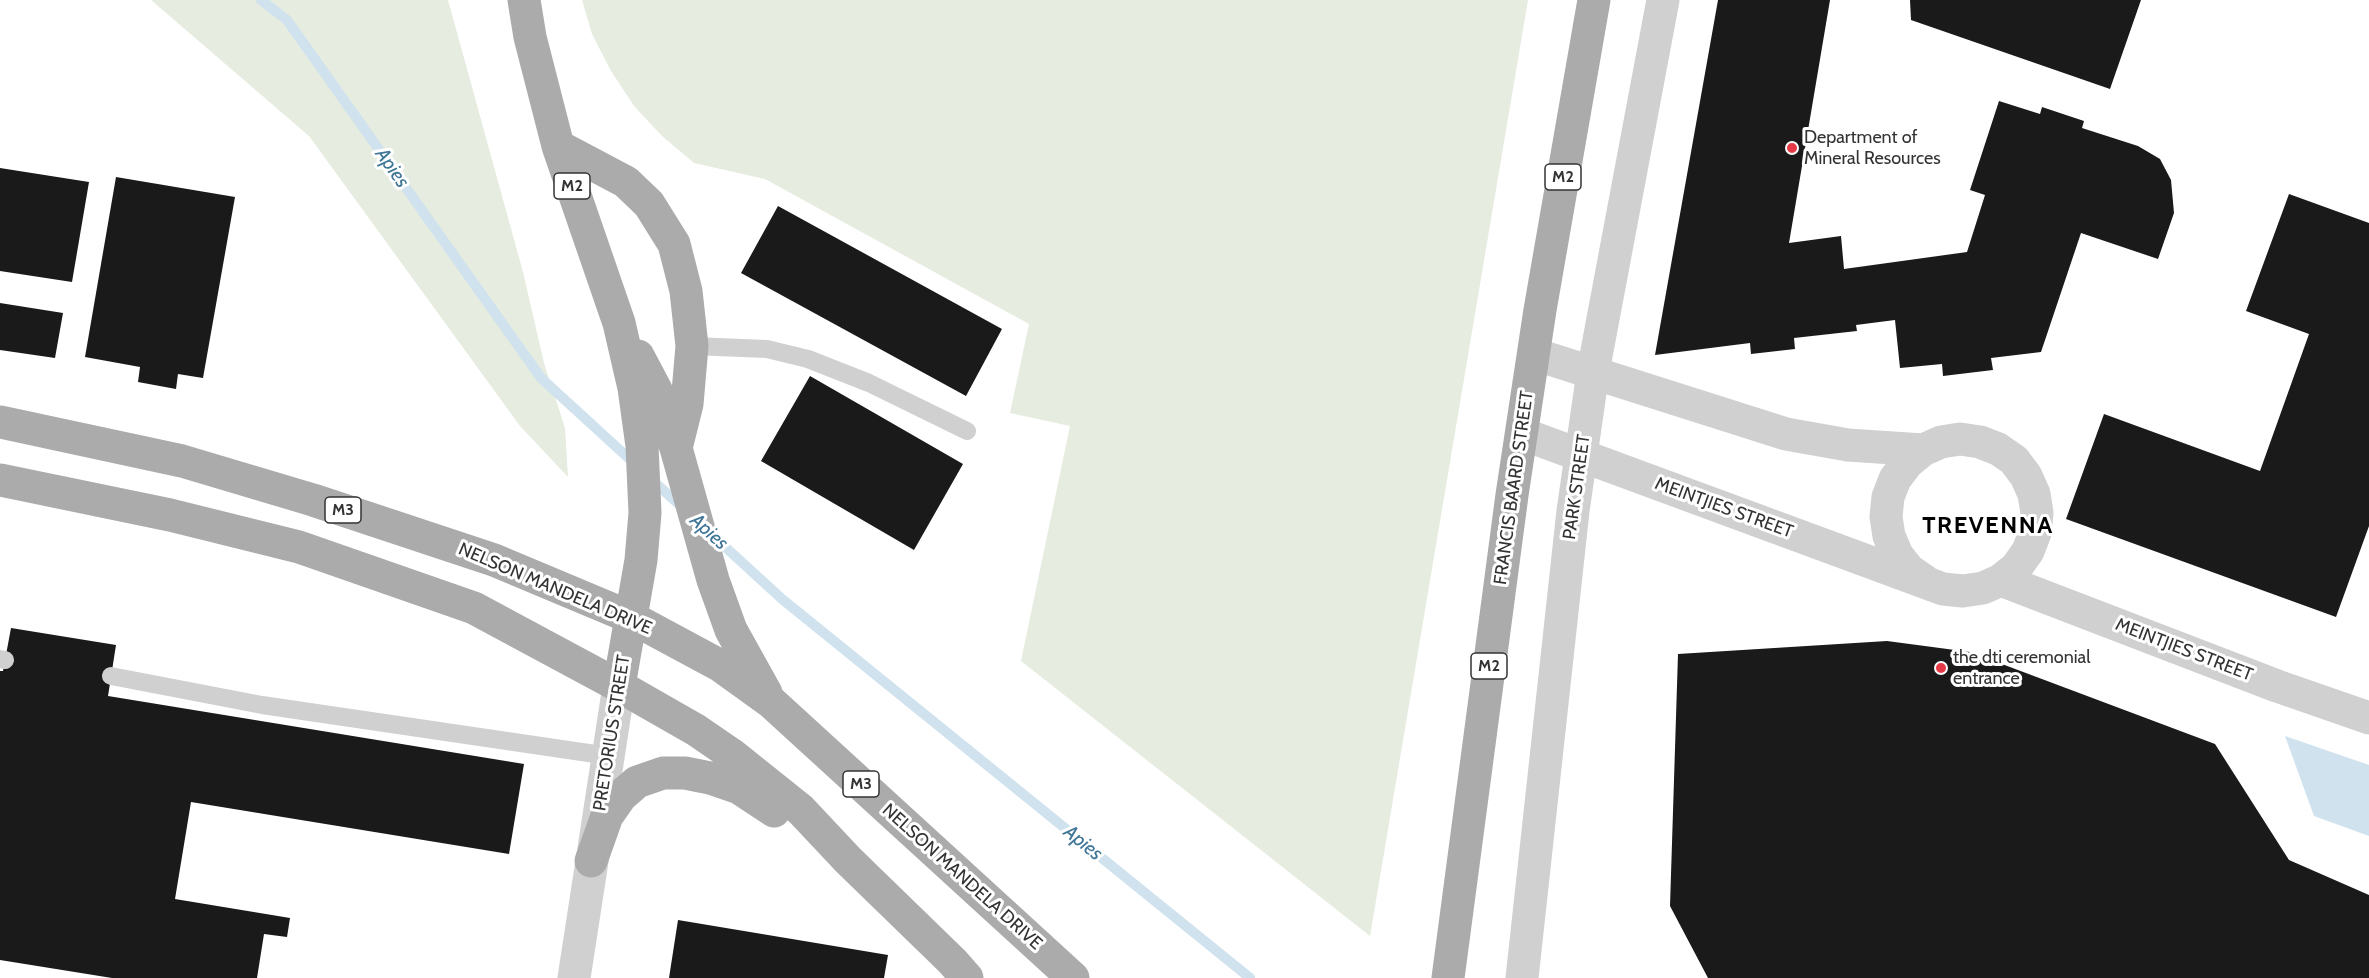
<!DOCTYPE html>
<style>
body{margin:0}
canvas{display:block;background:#fff}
</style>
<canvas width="2369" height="978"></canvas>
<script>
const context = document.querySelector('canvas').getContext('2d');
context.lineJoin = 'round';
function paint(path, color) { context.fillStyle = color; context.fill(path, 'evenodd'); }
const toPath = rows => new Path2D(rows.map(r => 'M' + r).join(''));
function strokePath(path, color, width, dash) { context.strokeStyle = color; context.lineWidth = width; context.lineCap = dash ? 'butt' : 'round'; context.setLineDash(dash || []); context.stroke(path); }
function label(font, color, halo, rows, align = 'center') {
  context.font = font + ' Cabin,sans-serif'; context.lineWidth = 6; context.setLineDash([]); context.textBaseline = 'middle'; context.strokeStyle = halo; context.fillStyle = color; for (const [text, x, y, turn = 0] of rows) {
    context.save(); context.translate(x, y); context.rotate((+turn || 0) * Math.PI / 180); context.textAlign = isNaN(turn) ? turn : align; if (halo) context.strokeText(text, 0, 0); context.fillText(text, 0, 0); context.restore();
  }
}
paint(toPath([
 [151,0,448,0,523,272,544,363,565,428,568,477,520,426,309,136],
 [582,0,1528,0,1370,936,1021,661,1070,426,1010,413,1029,324,765,179,694,163,662,136,634,106,611,71,592,34]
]), '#e6ecdf');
paint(toPath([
 [2285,736,2369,765,2369,836,2314,816]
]), '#cfe2ee');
strokePath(toPath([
 [261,0,287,20,541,378,635,464],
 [651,479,684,509],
 [711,534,782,599,1250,978]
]), '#cfe2ee', 10);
paint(toPath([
 [1718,0,1830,0,1789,243,1841,236,1844,269,1967,252,1985,195,1970,190,1999,101,2040,114,2042,107,2084,121,2082,128,2138,146,2160,159,2171,180,2174,213,2158,259,2081,233,2041,352,1991,358,1993,370,1943,376,1942,364,1900,368,1895,320,1856,325,1857,331,1794,338,1795,349,1751,354,1750,343,1655,355],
 [1910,0,2141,0,2110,89,1911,20],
 [0,168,89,182,72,282,0,271],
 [116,177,235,197,203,378,178,374,176,389,138,382,140,367,85,357],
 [2289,194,2369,223,2369,526,2336,617,2066,519,2104,414,2260,471,2309,334,2246,311],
 [778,206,1002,329,966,396,741,273],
 [0,303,63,313,55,358,0,350],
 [810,376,963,464,914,550,761,461],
 [11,628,116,645,108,696,524,764,509,854,191,802,175,899,290,918,287,937,264,934,257,978,112,978,0,960,0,671,3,671],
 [1887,641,1970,652,2215,744,2289,860,2369,895,2369,978,1708,978,1670,906,1678,654],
 [678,920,888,955,884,978,669,978]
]), '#1a1a1a');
strokePath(toPath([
 [692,346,767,349,808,359,869,383,967,431],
 [0,659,5,660],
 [111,676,262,705,609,756]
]), '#d0d0d0', 18);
strokePath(toPath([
 [1534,354,1786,434,1848,445,1923,450],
 [1523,434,1943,589,1963,591,1983,588,2001,580,2016,568,2028,551,2035,533,2037,513,2034,494,2026,476,2014,460,1998,449,1980,442,1960,439,1941,442,1923,450,1907,463,1895,479,1888,497,1886,517,1889,536,1897,555,1909,570,1925,581],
 [2001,580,2277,686,2369,718]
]), '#d0d0d0', 33);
strokePath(toPath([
 [574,978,619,686],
 [1522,978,1573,511,1593,372,1663,0]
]), '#d0d0d0', 33);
strokePath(toPath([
 [524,0,530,37,558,146,619,323,634,388,642,446,645,513,641,560,619,686],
 [558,146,626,182,649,204,674,244,686,291,692,346,687,404,676,448],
 [638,356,656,390,676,448,713,580,731,630,766,693],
 [0,422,182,461,313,500,494,560,630,617,721,666,771,702,1073,978],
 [0,480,170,515,299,547,474,608,619,686,696,730,731,754,801,810,848,860,952,961,967,978],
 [591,861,607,816,621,796,637,782,663,773,685,773,710,778,739,788,774,811],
 [1448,978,1512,495,1540,310,1594,0]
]), '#ababab', 33);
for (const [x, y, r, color] of [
 [1792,148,6,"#e63946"],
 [1941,668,6,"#e63946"]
]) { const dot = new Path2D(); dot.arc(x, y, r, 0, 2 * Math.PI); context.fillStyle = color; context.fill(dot); strokePath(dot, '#fff', 2); }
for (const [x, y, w] of [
 [1563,177,36],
 [572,186,36],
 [343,510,36],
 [1489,666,36],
 [861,784,36]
]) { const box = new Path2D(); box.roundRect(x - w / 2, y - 13, w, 26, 4.5); context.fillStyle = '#fff'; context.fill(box); strokePath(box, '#333', 1.5); }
label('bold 16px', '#333', null, [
 ["M2",1563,177],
 ["M2",572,186],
 ["M3",343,510],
 ["M2",1489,666],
 ["M3",861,784]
]);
label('18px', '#333', '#fff', [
 ["Department of",1804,138],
 ["Mineral Resources",1804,159],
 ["the dti ceremonial",1953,658],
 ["entrance",1953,679]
], 'left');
label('18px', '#333', '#fff', [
 ["PARK STREET",1577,487,-82],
 ["FRANCIS BAARD STREET",1514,488,-82],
 ["MEINTJIES STREET",1724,508,20],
 ["NELSON MANDELA DRIVE",555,589,23],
 ["MEINTJIES STREET",2184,650,21],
 ["PRETORIUS STREET",612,733,-81],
 ["NELSON MANDELA DRIVE",962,877,42]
]);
label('italic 20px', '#3f7597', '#fff', [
 ["Apies",392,168,55],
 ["Apies",709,532,42],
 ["Apies",1083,843,39]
]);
context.letterSpacing = '1.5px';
label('bold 24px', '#000', '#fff', [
 ["TREVENNA",1988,526]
]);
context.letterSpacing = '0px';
</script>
